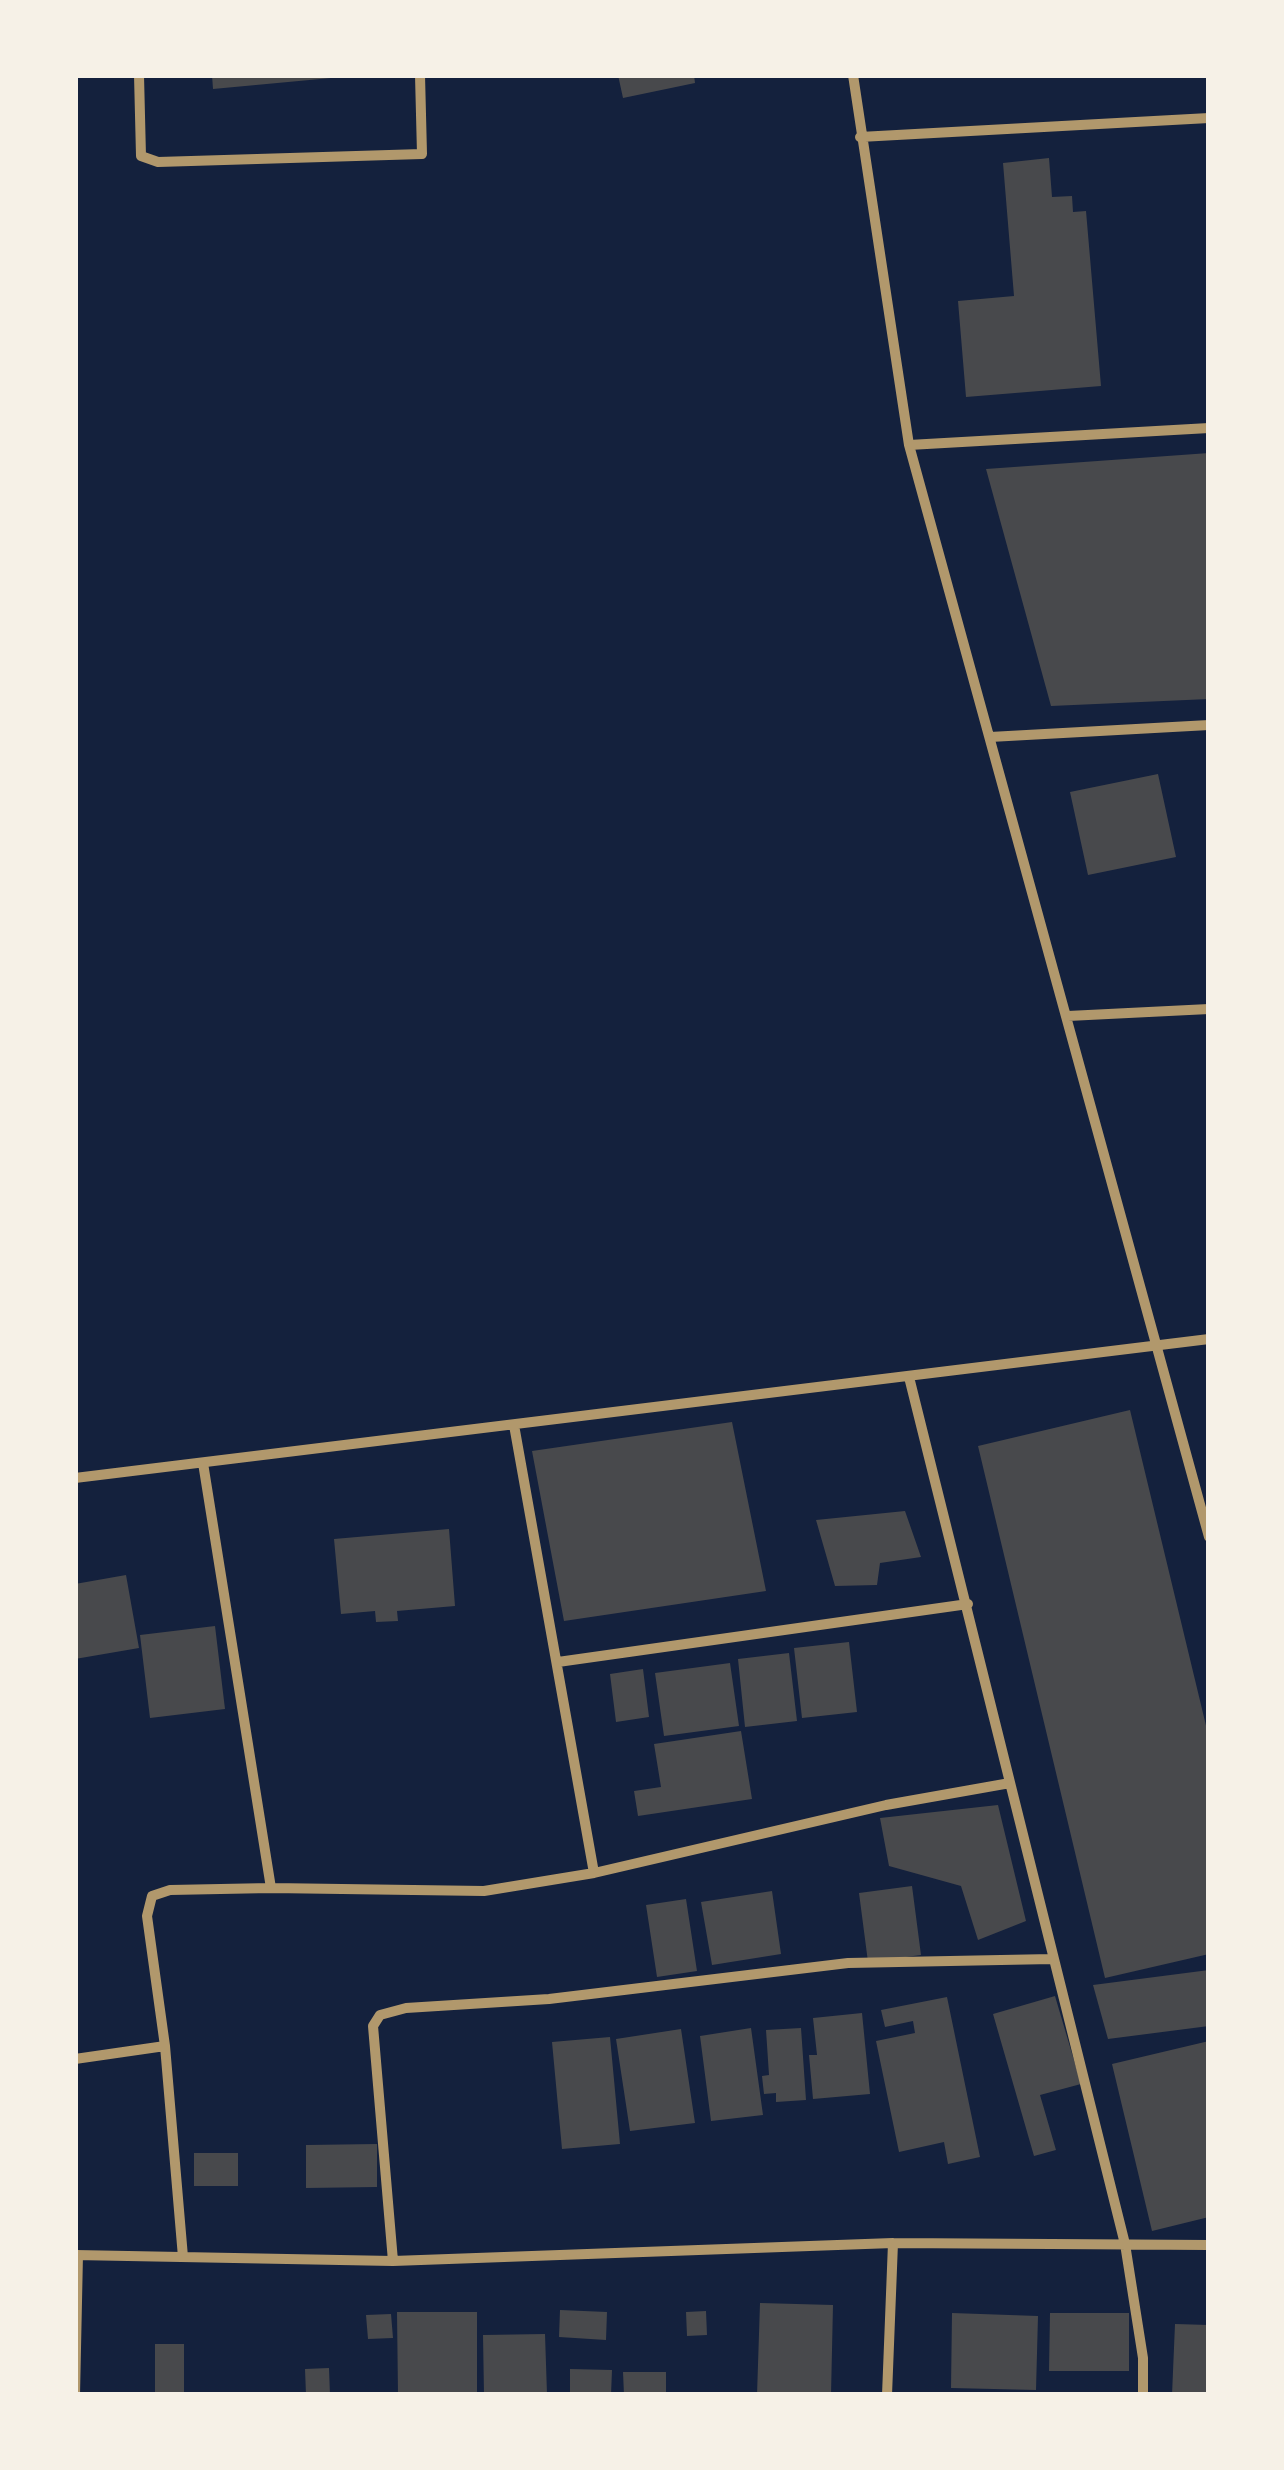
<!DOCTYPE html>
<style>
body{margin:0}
#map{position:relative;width:1284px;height:2470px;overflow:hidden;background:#14213d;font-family:Karla,sans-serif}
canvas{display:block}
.frame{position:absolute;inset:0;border:78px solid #f6f1e7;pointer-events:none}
</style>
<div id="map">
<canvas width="1284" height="2470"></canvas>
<div class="frame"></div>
</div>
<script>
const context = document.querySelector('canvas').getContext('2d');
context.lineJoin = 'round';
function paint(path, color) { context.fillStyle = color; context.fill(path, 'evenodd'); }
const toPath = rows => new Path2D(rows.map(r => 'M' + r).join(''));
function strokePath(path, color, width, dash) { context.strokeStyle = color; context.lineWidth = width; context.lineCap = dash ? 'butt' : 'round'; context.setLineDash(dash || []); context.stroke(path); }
paint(toPath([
 [212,75,331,75,331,78,213,89],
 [618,75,694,75,695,83,623,98],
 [1049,158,1052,197,1072,196,1073,212,1086,211,1101,386,966,397,958,301,1014,296,1003,163],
 [1209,453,1209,699,1051,706,986,469],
 [1158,774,1176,857,1088,875,1070,792],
 [1130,1410,1209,1738,1209,1954,1105,1978,978,1446],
 [732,1422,766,1591,564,1621,532,1451],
 [905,1511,921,1557,880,1563,877,1585,835,1586,816,1520],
 [449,1529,455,1606,397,1611,398,1621,376,1622,375,1611,341,1614,334,1539],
 [126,1575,139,1648,75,1659,75,1584],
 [215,1626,225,1709,150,1718,140,1635],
 [849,1642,857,1712,802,1718,794,1648],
 [789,1653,797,1721,745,1727,738,1659],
 [730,1663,739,1726,664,1736,655,1673],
 [643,1669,649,1717,616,1722,610,1674],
 [741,1731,752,1799,638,1816,634,1791,661,1787,654,1744],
 [998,1805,1026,1921,978,1940,961,1886,889,1866,880,1818],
 [912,1886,921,1955,868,1962,859,1893],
 [772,1891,781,1954,712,1965,701,1902],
 [686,1899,697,1971,657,1977,646,1905],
 [1209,1970,1209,2026,1108,2039,1093,1985],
 [1055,1996,1081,2084,1040,2095,1056,2150,1034,2156,993,2014],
 [947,1997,980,2157,948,2164,944,2142,899,2152,876,2041,915,2033,913,2021,885,2027,881,2010],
 [862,2013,870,2094,813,2099,809,2055,817,2055,813,2018],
 [751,2028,763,2115,711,2121,700,2036],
 [801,2028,806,2100,776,2102,776,2093,764,2094,762,2076,769,2075,766,2030],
 [681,2029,695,2123,630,2131,616,2039],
 [610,2037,620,2144,562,2149,552,2042],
 [1209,2041,1209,2217,1152,2231,1112,2064],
 [377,2144,377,2187,306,2188,306,2145],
 [194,2153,238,2153,238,2186,194,2186],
 [760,2303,833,2305,831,2395,757,2395],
 [560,2310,607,2312,606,2340,559,2337],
 [706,2311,707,2335,687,2336,686,2312],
 [397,2312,477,2312,477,2395,398,2395],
 [952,2313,1038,2316,1036,2390,951,2388],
 [1050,2313,1129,2313,1129,2371,1049,2371],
 [391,2314,393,2338,368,2339,366,2315],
 [1175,2324,1209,2325,1209,2395,1172,2395],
 [545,2334,547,2394,484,2395,483,2335],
 [155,2344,184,2344,184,2395,155,2395],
 [329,2368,330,2395,306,2395,305,2369],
 [570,2369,612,2370,611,2395,570,2395],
 [623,2372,666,2372,666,2395,624,2395]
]), '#48494c');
strokePath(toPath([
 [139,75,141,156,158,162,422,154,420,75],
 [853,75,909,445,1209,1537],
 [860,137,1209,118],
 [909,445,1209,428],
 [990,737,1209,725],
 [1068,1016,1209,1009],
 [909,1377,1125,2244,1143,2358,1143,2395],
 [514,1425,594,1873,886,1805,1010,1783],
 [203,1463,271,1888],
 [75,1478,1209,1339],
 [558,1662,968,1604],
 [165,2046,183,2257],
 [75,2059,165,2046,147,1916,152,1896,170,1890,271,1888,484,1891,594,1873],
 [75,2255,393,2261,893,2243,1209,2245],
 [393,2261,373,2026,380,2015,406,2008,549,1999,848,1963,1052,1959],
 [75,2395,78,2255],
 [887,2395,893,2243]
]), '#b1986c', 10);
</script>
